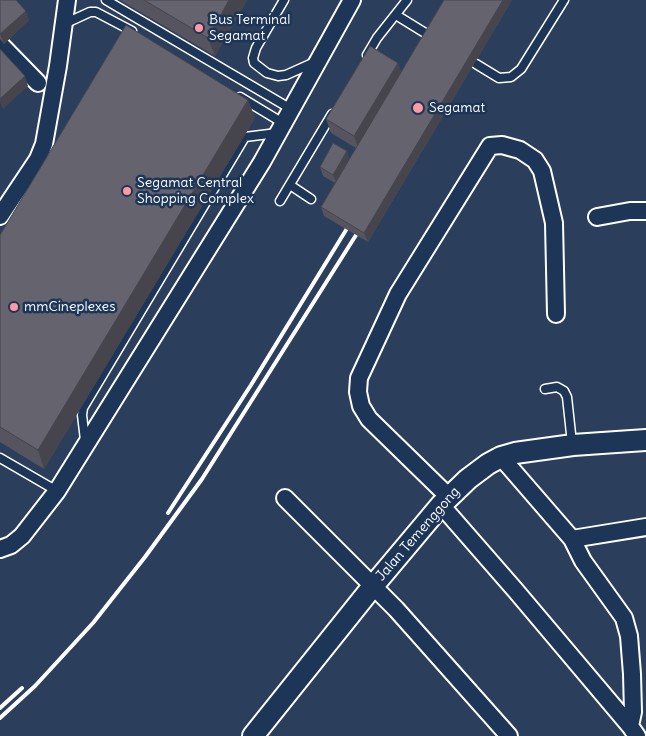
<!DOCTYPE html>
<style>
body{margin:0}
canvas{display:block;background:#2b3e5c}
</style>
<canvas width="646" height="736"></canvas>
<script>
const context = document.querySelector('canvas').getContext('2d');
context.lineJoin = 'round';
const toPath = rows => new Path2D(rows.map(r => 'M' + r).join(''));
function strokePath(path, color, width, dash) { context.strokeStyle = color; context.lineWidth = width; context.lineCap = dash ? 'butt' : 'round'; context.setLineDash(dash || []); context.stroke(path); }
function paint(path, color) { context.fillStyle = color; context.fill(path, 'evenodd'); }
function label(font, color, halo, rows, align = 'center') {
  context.font = font + ' Delius,sans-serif'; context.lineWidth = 5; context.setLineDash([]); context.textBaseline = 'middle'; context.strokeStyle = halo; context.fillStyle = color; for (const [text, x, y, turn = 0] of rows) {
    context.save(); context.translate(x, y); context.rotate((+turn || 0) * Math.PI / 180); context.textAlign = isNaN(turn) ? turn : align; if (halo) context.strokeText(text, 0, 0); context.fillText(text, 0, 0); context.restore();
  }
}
const service = toPath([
 [106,0,291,109],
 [284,0,256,48,253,58,254,63,267,73,278,76,286,75,315,62],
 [396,15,430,36],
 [64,24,90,12,96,12,132,31],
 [367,55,377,38,407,0],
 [476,64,499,78,511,77,521,69,564,0],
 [240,97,283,123],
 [290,185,311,199],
 [280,201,332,114],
 [545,389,557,387,564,391,567,397,572,443],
 [85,440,82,415,83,408,245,137,277,133],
 [0,458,57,491]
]);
const minor = toPath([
 [0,44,38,83],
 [0,216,38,159,44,144,58,66,67,0],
 [597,217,630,211,646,211],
 [501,457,572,539,583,561,624,618,629,636,632,674,633,712,630,726,637,736],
 [449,497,369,419,361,406,358,392,359,378,398,294,490,146,502,145,520,150,535,160,542,171,554,223,556,314],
 [285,498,396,609,509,736],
 [441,505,516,591,630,726],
 [572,539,646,527],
 [0,549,11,545,22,536,57,491,262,162,352,0]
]);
const tertiary = toPath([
 [253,736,373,586,441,505,468,479,488,464,501,457,515,453,573,445,646,440]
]);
strokePath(service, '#fff', 11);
strokePath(minor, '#fff', 20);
strokePath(tertiary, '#fff', 24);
strokePath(service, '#1d3557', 8);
strokePath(minor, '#1d3557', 16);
strokePath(tertiary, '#1d3557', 20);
strokePath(toPath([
 [168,513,251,385,354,217],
 [0,708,22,688],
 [0,718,35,686,93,623,145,557,202,479,363,224]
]), '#fff', 4);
paint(toPath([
 [0,0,29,20,4,44,0,39],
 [120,0,247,0,215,56],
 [444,0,512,0,368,242,324,216,321,207,335,183,323,176,320,167,350,158,356,148,331,133,326,119,398,63,401,72],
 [248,100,255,118,44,469,0,442,0,235]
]), '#56555f');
paint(toPath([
 [229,0,247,0,215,56,208,38],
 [503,0,512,0,368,242,364,233],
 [26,11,29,20,4,44,0,34],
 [398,63,403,77,359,150,354,136],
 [25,76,28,86,3,109,0,102,0,99],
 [248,100,255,118,44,469,38,450],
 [347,151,350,161,337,184,333,175]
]), '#46454d');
const building = toPath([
 [0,0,16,0,26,11,0,34,0,0],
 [144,0,229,0,208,38,144,0],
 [444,0,503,0,364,233,321,207,444,0],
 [126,25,248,100,38,450,0,427,0,235,126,25],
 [370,46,398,63,354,136,326,119,370,46],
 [0,49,25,76,0,99,0,49],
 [333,143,347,151,333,175,320,167,333,143]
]);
paint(building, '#64636e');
strokePath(building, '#46454d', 1);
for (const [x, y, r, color] of [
 [199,28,5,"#ff9aa2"],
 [418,108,6,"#ff9aa2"],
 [127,191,5,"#ff9aa2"],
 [14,307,5,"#ff9aa2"]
]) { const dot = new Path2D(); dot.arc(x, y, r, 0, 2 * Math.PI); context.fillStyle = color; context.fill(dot); strokePath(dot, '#1d3557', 2); }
label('14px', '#fff', '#1d3557', [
 ["Bus Terminal",209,20],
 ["Segamat",209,36],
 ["Segamat",429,108],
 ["Segamat Central",137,183],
 ["Shopping Complex",137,199],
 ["mmCineplexes",24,307]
], 'left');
label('14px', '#fff', '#1d3557', [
 ["Jalan Temenggong",418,534,-49]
]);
</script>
